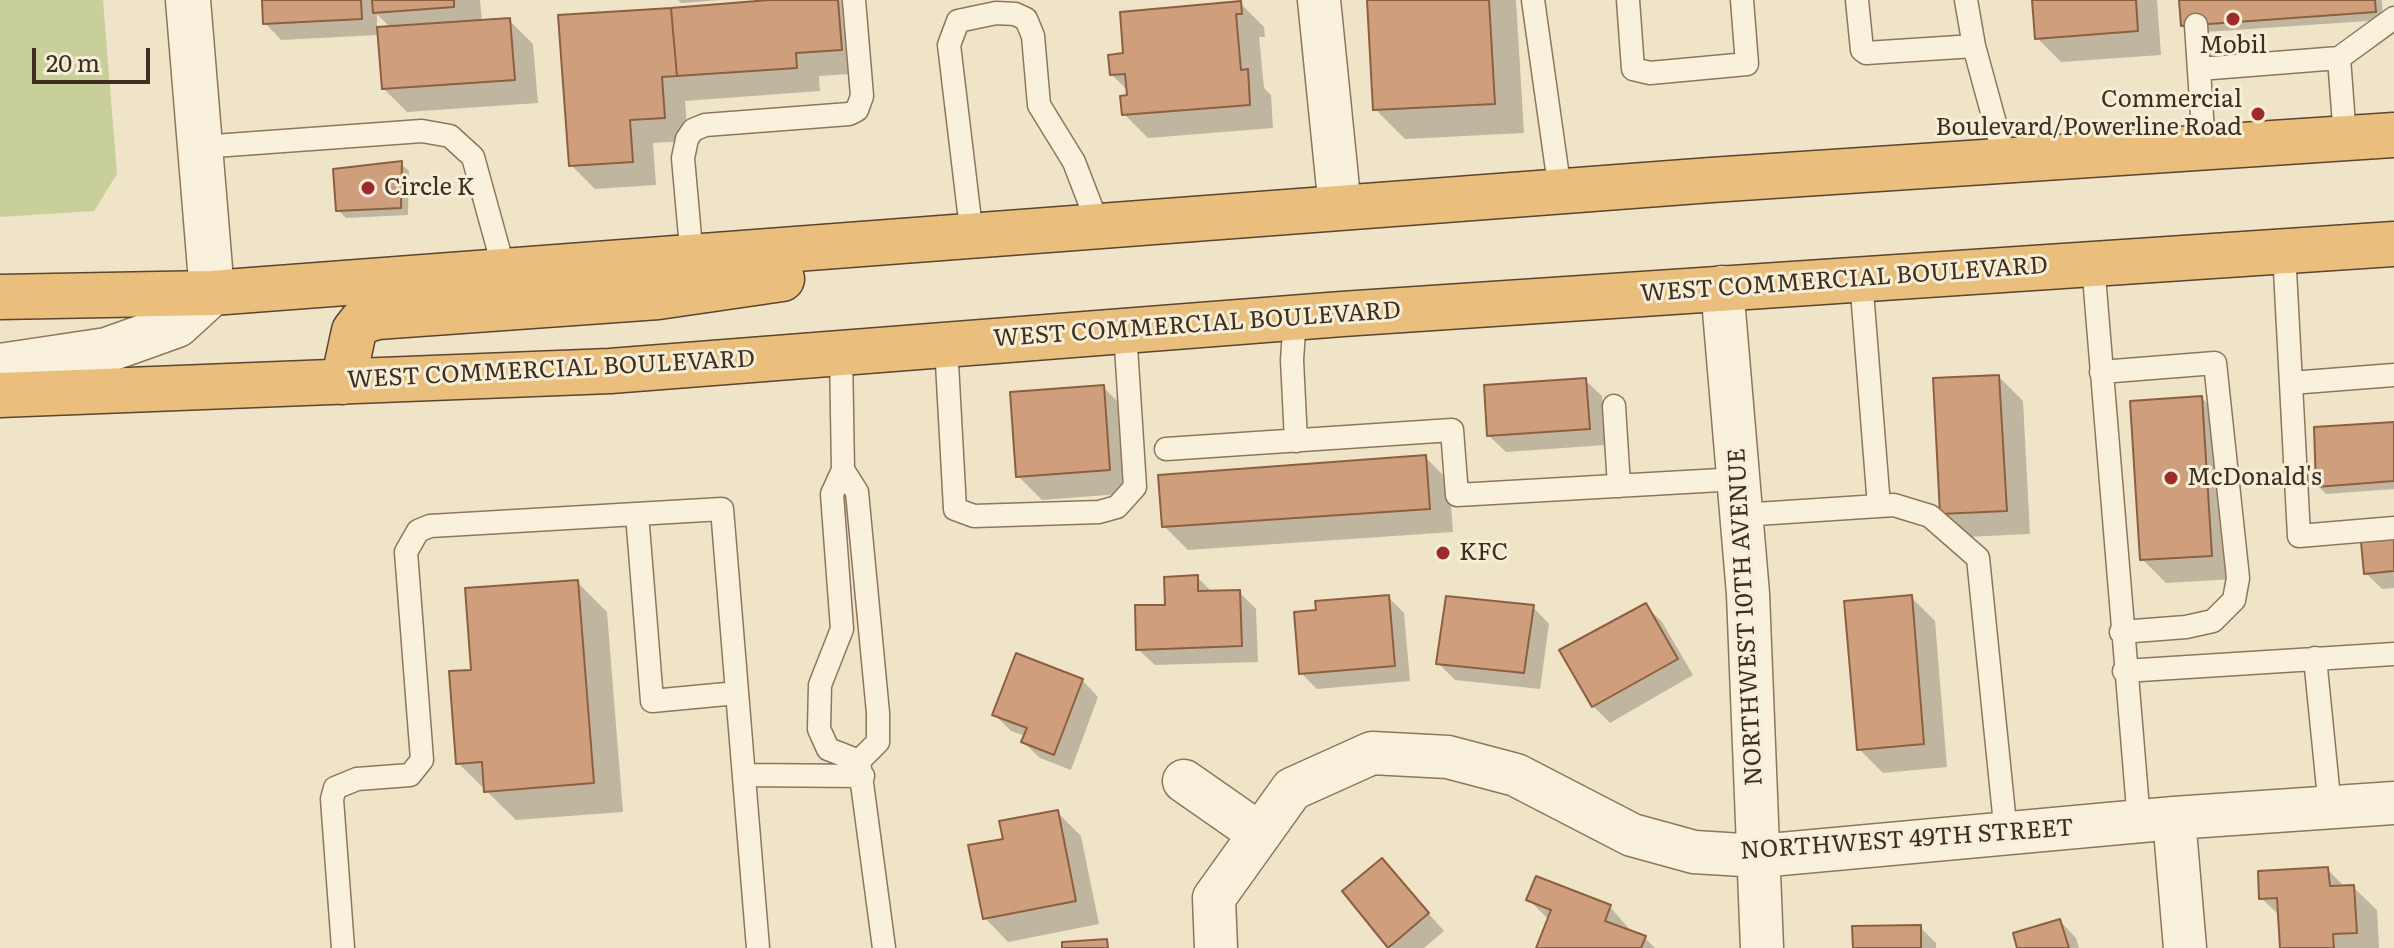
<!DOCTYPE html>
<style>
body{margin:0}
#map{position:relative;width:2394px;height:948px;overflow:hidden;background:#f0e4c8;font-family:Literata,serif}
canvas{display:block}
.scale{position:absolute;left:32px;top:48px;width:118px;height:36px;box-sizing:border-box;border:4px solid #3d2e20;border-top:0;padding-left:10px;font-size:24px;line-height:28px;white-space:nowrap;color:#3d2e20;-webkit-text-stroke:6px #f7eed8;paint-order:stroke}
</style>
<div id="map">
<canvas width="2394" height="948"></canvas>
<div class="scale">20 m</div>
</div>
<script>
const context = document.querySelector('canvas').getContext('2d');
context.lineJoin = 'round';
function paint(path, color) { context.fillStyle = color; context.fill(path, 'evenodd'); }
const toPath = rows => new Path2D(rows.map(r => 'M' + r).join(''));
function strokePath(path, color, width, dash) { context.strokeStyle = color; context.lineWidth = width; context.lineCap = dash ? 'butt' : 'round'; context.setLineDash(dash || []); context.stroke(path); }
function label(font, color, halo, rows, align = 'center') {
  context.font = font + ' Literata,serif'; context.lineWidth = 6; context.setLineDash([]); context.textBaseline = 'middle'; context.strokeStyle = halo; context.fillStyle = color; for (const [text, x, y, turn = 0] of rows) {
    context.save(); context.translate(x, y); context.rotate((+turn || 0) * Math.PI / 180); context.textAlign = isNaN(turn) ? turn : align; if (halo) context.strokeText(text, 0, 0); context.fillText(text, 0, 0); context.restore();
  }
}
paint(toPath([
 [0,0,103,0,117,174,94,211,0,217]
]), '#c9cf9b');
paint(toPath([
 [264,0,480,0,482,22,509,20,533,44,538,103,407,112,384,89,379,35,281,40,265,23],
 [377,14,391,28,377,29],
 [678,0,721,0,681,3],
 [760,0,862,0,842,1,861,20,865,73,819,76,820,91,685,101,688,141,653,143,656,185,595,189,571,165,560,17,762,2],
 [1369,0,1516,0,1524,133,1405,139,1375,109],
 [2034,0,2157,0,2161,55,2061,62,2037,38],
 [2181,0,2382,0,2383,20,2190,33,2182,25],
 [1240,3,1264,27,1265,37,1259,37,1264,88,1271,95,1273,128,1148,138,1124,114,1129,92,1112,75,1125,55],
 [401,164,409,171,408,215,346,218,338,210],
 [1999,377,2023,401,2030,534,1966,537,1942,513],
 [1585,380,1602,396,1606,445,1506,452,1489,436],
 [1103,387,1127,411,1133,493,1042,500,1018,476],
 [2202,398,2225,422,2235,579,2166,583,2142,559],
 [2394,424,2394,489,2326,494,2318,486],
 [1425,457,1449,481,1453,532,1188,550,1164,526],
 [2394,541,2394,588,2382,589,2366,573],
 [1197,577,1213,593,1239,592,1256,609,1258,662,1155,665,1138,649,1167,606],
 [577,582,607,612,623,812,516,820,458,763,474,671],
 [1388,597,1404,613,1410,681,1317,689,1301,673],
 [1911,597,1935,621,1947,767,1883,773,1859,749],
 [1645,605,1662,622,1693,675,1610,723,1593,706],
 [1533,607,1549,624,1540,689,1455,680,1438,663],
 [1082,680,1098,697,1071,770,1040,758,1023,742,1026,736,1011,731,994,714],
 [1057,812,1081,836,1099,924,1008,942,985,918,1005,840],
 [1382,861,1444,931,1424,948,1392,948,1345,892],
 [2327,869,2345,887,2353,887,2377,910,2379,948,2282,948,2280,916,2261,898],
 [1529,900,1610,907,1633,933,1645,938,1655,948,1539,948,1549,920],
 [2060,921,2076,938,2079,948,2020,948],
 [1920,927,1936,943,1936,948,1855,948]
]), '#0003');
const building = toPath([
 [262,0,361,0,362,19,263,24,262,0],
 [372,0,454,0,454,7,373,13,372,0],
 [769,0,838,0,842,50,796,53,797,68,677,76,671,8,769,0],
 [1367,0,1489,0,1495,104,1373,110,1367,0],
 [2032,0,2136,0,2138,31,2035,39,2032,0],
 [2179,0,2375,0,2376,12,2181,26,2179,0],
 [1241,1,1242,14,1236,14,1241,70,1248,69,1250,105,1122,115,1120,96,1127,95,1125,74,1110,75,1108,55,1123,53,1120,12,1241,1],
 [671,8,677,76,662,77,665,118,630,120,633,162,569,166,558,15,671,8],
 [510,18,515,80,382,89,377,27,510,18],
 [402,161,401,208,336,211,333,169,402,161],
 [1999,375,2007,511,1940,514,1933,378,1999,375],
 [1586,378,1590,429,1487,436,1484,385,1586,378],
 [1104,385,1110,470,1016,477,1010,392,1104,385],
 [2202,396,2212,556,2140,560,2130,401,2202,396],
 [2394,422,2394,481,2316,487,2314,427,2394,422],
 [1426,455,1430,509,1162,527,1158,475,1426,455],
 [2394,539,2394,571,2364,574,2361,542,2394,539],
 [1198,575,1198,591,1240,590,1242,646,1136,650,1135,605,1165,605,1164,577,1198,575],
 [578,580,594,783,484,792,482,762,456,764,449,671,471,670,465,588,578,580],
 [1389,595,1395,666,1299,674,1294,612,1316,610,1315,601,1389,595],
 [1912,595,1924,744,1857,750,1844,601,1912,595],
 [1446,596,1534,605,1524,673,1436,664,1446,596],
 [1646,603,1678,659,1592,707,1559,650,1646,603],
 [1016,653,1083,679,1054,755,1021,742,1027,728,992,715,1016,653],
 [1058,810,1076,901,983,919,968,845,1003,839,999,821,1058,810],
 [1382,858,1429,913,1388,948,1342,891,1382,858],
 [2328,867,2330,886,2354,885,2357,933,2333,934,2334,948,2280,948,2277,898,2259,899,2258,871,2328,867],
 [1536,876,1611,905,1605,921,1646,936,1641,948,1536,948,1551,910,1526,900,1536,876],
 [2060,919,2069,948,2017,948,2013,933,2060,919],
 [1921,925,1921,948,1853,948,1852,926,1921,925],
 [1107,939,1108,948,1062,948,1062,942,1107,939]
]);
paint(building, '#cf9f7d');
strokePath(building, '#8d5f41', 2);
const service = toPath([
 [1533,0,1560,191],
 [1628,0,1633,69,1650,73,1747,64,1742,0],
 [1857,0,1862,50,1866,53,1974,46],
 [1966,0,1974,46,2005,160],
 [2196,25,2204,147],
 [2339,58,2345,138],
 [2199,69,2339,58,2394,18],
 [200,147,422,131,450,136,473,157,505,273],
 [972,237,949,45,958,21,996,13,1015,14,1026,19,1033,36,1039,105,1074,162,1099,227],
 [2284,251,2299,536,2394,528],
 [692,259,683,158,687,139,693,130,705,125,849,114,857,110,862,96,854,0],
 [2093,264,2139,821],
 [1861,279,1879,506],
 [1295,317,1292,360,1296,441],
 [946,345,955,509,974,516,1099,512,1117,507,1135,487,1125,331],
 [841,353,843,470,832,494,842,629,820,685,819,729,828,749,859,761],
 [2101,372,2215,363,2238,578,2234,600,2213,621,2186,627,2121,632],
 [2291,383,2394,375],
 [1614,406,1619,486],
 [1166,449,1452,430,1457,495,1738,479],
 [843,470,857,492,878,713,878,742,859,761],
 [637,514,652,701,737,693],
 [1741,515,1894,505,1930,516,1978,558,2006,834],
 [2315,658,2330,808],
 [2124,671,2394,654],
 [859,761,884,948],
 [744,775,863,776],
 [343,948,332,799,335,788,357,779,410,775,422,760,406,552,418,531,430,526,722,509,758,948]
]);
const minor = toPath([
 [1319,0,1340,208],
 [1722,287,1748,594,1762,948],
 [1184,781,1260,834],
 [2174,818,2185,948],
 [1216,948,1214,898,1292,789,1372,753,1448,757,1516,775,1632,835,1694,852,1759,856,2174,818,2394,803]
]);
const tertiary = toPath([
 [0,366,107,350,177,325,212,293,188,0]
]);
const trunk = toPath([
 [0,297,212,293,1711,180,2394,135],
 [343,382,354,331,361,322,377,317,658,297,782,279],
 [0,395,610,371,1342,314,2394,244]
]);
strokePath(service, '#8d765c', 25);
strokePath(minor, '#8d765c', 45);
strokePath(tertiary, '#8d765c', 47);
strokePath(trunk, '#5b4430', 47);
strokePath(service, '#faf1dc', 22);
strokePath(minor, '#faf1dc', 42);
strokePath(tertiary, '#faf1dc', 44);
strokePath(trunk, '#eabe7c', 44);
for (const [x, y, r, color] of [
 [2233,19,8,"#9e2a2b"],
 [2258,114,8,"#9e2a2b"],
 [368,188,8,"#9e2a2b"],
 [2171,478,8,"#9e2a2b"],
 [1443,553,8,"#9e2a2b"]
]) { const dot = new Path2D(); dot.arc(x, y, r, 0, 2 * Math.PI); context.fillStyle = color; context.fill(dot); strokePath(dot, '#f7eed8', 3); }
label('24px', '#3d2e20', '#f7eed8', [
 ["Mobil",2233,46,"center"],
 ["Commercial",2242,100,"right"],
 ["Boulevard/Powerline Road",2242,128,"right"],
 ["Circle K",384,188],
 ["McDonald's",2187,478],
 ["KFC",1459,553]
], 'left');
label('24px', '#3d2e20', '#f7eed8', [
 ["WEST COMMERCIAL BOULEVARD",1844,280,-4],
 ["WEST COMMERCIAL BOULEVARD",1197,325,-4],
 ["WEST COMMERCIAL BOULEVARD",551,370,-3],
 ["NORTHWEST 10TH AVENUE",1746,617,-93],
 ["NORTHWEST 49TH STREET",1907,840,-4]
]);
</script>
